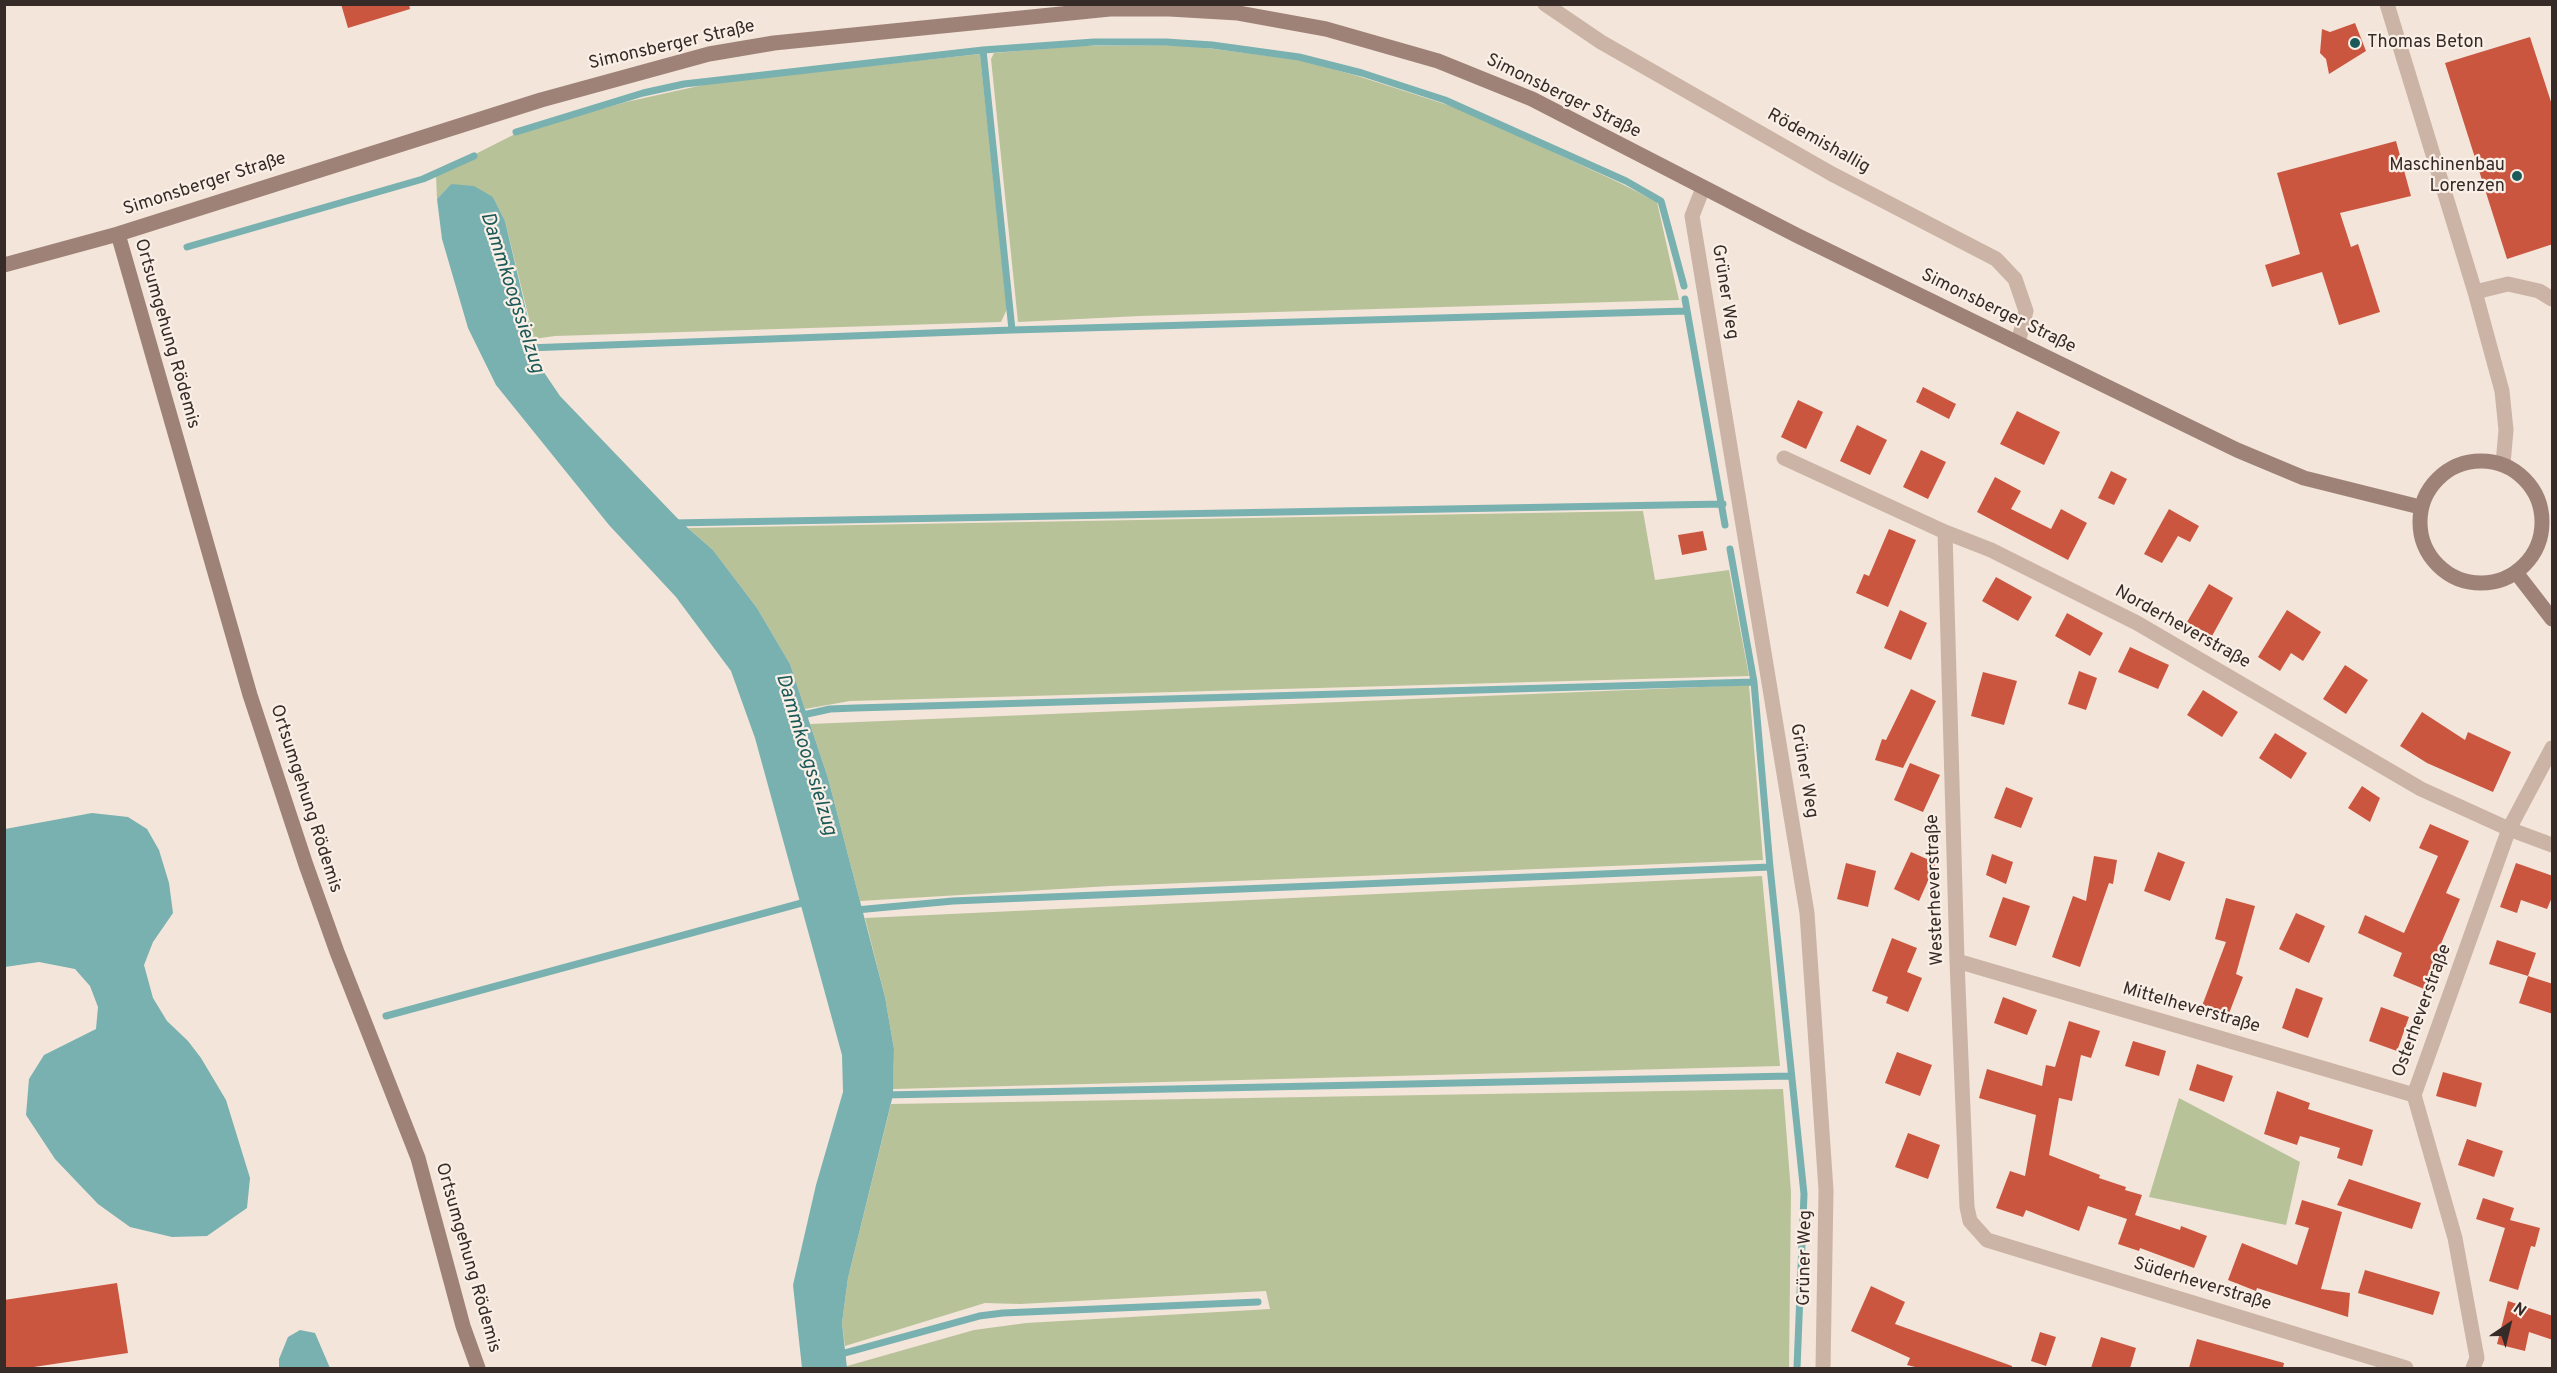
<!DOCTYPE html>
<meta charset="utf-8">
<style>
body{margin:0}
#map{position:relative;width:2557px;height:1373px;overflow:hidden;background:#f3e5da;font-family:Overpass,sans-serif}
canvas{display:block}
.frame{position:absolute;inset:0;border:6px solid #372b27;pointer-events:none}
.north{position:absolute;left:2479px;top:1295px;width:60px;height:60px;-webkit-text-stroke:4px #faefe6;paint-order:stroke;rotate:35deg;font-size:16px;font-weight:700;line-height:24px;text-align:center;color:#372b27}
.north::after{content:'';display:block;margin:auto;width:21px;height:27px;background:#372b27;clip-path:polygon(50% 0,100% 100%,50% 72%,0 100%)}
</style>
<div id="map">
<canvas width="2557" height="1373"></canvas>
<div class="frame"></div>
<div class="north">N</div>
</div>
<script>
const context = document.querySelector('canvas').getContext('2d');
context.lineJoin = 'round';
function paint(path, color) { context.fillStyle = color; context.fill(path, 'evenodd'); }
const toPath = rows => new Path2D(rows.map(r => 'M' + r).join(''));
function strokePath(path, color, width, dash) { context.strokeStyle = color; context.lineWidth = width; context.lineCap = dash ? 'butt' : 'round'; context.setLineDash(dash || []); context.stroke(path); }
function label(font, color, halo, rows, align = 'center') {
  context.font = font + ' Overpass,sans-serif'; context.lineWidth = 4.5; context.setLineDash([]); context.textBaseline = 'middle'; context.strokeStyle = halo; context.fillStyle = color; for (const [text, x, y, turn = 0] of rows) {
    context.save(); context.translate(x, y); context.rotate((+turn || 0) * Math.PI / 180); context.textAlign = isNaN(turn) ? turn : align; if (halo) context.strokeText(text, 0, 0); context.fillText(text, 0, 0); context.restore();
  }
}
paint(toPath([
 [1183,45,1301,60,1361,77,1460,109,1620,183,1657,202,1679,300,1140,316,1018,322,991,59,994,53,1078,46],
 [980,54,1007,309,1001,322,555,336,534,339,505,221,493,197,451,184,437,199,436,174,515,134,626,102,712,83],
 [1643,511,1655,580,1729,570,1749,676,850,701,805,709,790,664,757,608,713,550,688,528],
 [1749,685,1763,860,1110,886,860,901,828,778,810,724],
 [1762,876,1780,1066,893,1089,894,1049,885,997,865,918],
 [1783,1089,1791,1192,1789,1368,847,1368,847,1366,974,1330,1026,1323,1270,1309,1266,1291,1020,1304,985,1303,845,1346,842,1323,848,1278,891,1104],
 [2179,1098,2300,1162,2286,1225,2149,1197]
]), '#b8c299');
paint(toPath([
 [451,184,474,186,493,197,505,221,539,365,560,396,681,522,713,550,757,608,790,664,828,778,885,997,894,1049,893,1095,848,1278,842,1323,847,1368,802,1368,793,1285,816,1185,843,1092,842,1055,755,738,731,671,676,597,609,525,496,385,468,328,442,239,437,199],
 [92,813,128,817,147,829,159,850,169,883,173,913,153,942,144,965,153,998,167,1021,188,1041,201,1058,226,1100,250,1178,247,1208,207,1236,172,1237,130,1227,98,1204,55,1159,26,1115,29,1079,44,1055,96,1029,98,1007,90,986,75,969,39,962,5,967,5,829],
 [300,1330,315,1333,330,1368,279,1368,279,1359,288,1337]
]), '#78b1af');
strokePath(toPath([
 [983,50,1012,330],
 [516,132,643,93,684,84,983,50,1094,42,1166,42,1212,45,1299,57,1362,73,1445,100,1626,181,1661,201,1684,286],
 [187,247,423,179,474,156],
 [1685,299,1725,525],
 [527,348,1012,330,1687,311],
 [673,523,1723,504],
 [1730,549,1754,682,1770,867,1804,1194,1797,1368],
 [798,716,830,709,855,708,1754,682],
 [856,910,953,901,1770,867],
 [386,1016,809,901],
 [885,1095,1791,1076],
 [837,1355,979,1316,1003,1313,1258,1302]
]), '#78b1af', 7);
paint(toPath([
 [341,4,409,4,410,9,348,28],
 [2355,23,2366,51,2329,74,2326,59,2320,53,2322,29,2330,32],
 [2530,37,2553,108,2553,244,2507,259,2445,63],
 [2396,141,2411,196,2340,213,2351,247,2358,244,2380,312,2339,325,2322,272,2272,287,2265,265,2300,254,2277,173],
 [1923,387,1956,404,1949,419,1916,402],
 [1798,400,1823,412,1806,449,1781,437],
 [2017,411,2060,432,2044,465,2000,444],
 [1857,425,1887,440,1870,475,1840,461],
 [1921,450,1946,462,1928,499,1903,487],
 [2111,471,2127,479,2114,505,2098,498],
 [1995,477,2021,491,2011,509,2051,529,2061,509,2087,523,2068,560,1977,512],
 [2169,509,2199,526,2190,542,2178,536,2162,563,2144,554],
 [1889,529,1916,540,1888,607,1856,593,1864,574,1869,576],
 [1703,531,1707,550,1682,555,1678,535],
 [1996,577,2032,597,2018,621,1982,601],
 [2209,584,2233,598,2212,636,2187,622],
 [1900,610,1927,623,1911,660,1884,648],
 [2287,610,2321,632,2303,661,2291,653,2280,671,2258,657],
 [2067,613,2103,633,2090,656,2055,636],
 [2130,647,2169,665,2158,689,2118,672],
 [2345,665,2368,680,2346,714,2323,699],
 [2079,671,2097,678,2086,710,2068,704],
 [1983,672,2017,681,2004,725,1971,716],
 [1911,689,1936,701,1903,768,1875,760,1882,739,1886,740],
 [2203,690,2238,712,2222,737,2187,715],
 [2422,712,2465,740,2468,732,2511,752,2493,792,2427,763,2400,746],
 [2275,733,2307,753,2291,779,2259,758],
 [1910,763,1940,775,1923,812,1894,800],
 [2362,786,2380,798,2370,822,2348,808],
 [2006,787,2033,798,2021,828,1994,818],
 [2430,824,2469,841,2446,893,2460,899,2434,960,2424,989,2393,976,2402,953,2358,933,2365,915,2404,933,2438,856,2419,848],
 [1911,852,1936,863,1919,901,1894,889],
 [2158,852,2185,862,2170,901,2144,891],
 [1992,854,2013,862,2006,884,1986,875],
 [2094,856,2117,860,2113,884,2109,883,2080,967,2052,957,2073,896,2086,901],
 [1846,863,1876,871,1868,907,1837,899],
 [2516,863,2553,876,2553,895,2547,909,2521,900,2517,913,2500,907],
 [2003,897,2030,906,2016,946,1989,937],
 [2226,898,2255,906,2236,974,2243,977,2228,1016,2202,1006,2226,942,2215,939],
 [2296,913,2325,926,2309,963,2279,949],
 [1892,938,1917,948,1907,972,1922,978,1908,1012,1886,1003,1888,997,1872,991],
 [2497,940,2536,953,2528,976,2489,964],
 [2528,976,2553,984,2553,1014,2519,1003],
 [2296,988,2323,998,2308,1038,2282,1028],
 [2003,997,2037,1010,2027,1035,1994,1023],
 [2381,1007,2409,1017,2397,1051,2369,1041],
 [2069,1021,2100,1031,2091,1058,2081,1055,2072,1101,2059,1098,2049,1155,2100,1175,2099,1178,2126,1187,2125,1190,2142,1195,2135,1215,2180,1230,2181,1226,2207,1236,2194,1268,2140,1248,2139,1251,2118,1244,2127,1219,2088,1206,2079,1231,2026,1210,2023,1217,1996,1208,2010,1171,2025,1176,2036,1115,1979,1098,1987,1069,2042,1086,2046,1065,2055,1067],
 [2133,1041,2166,1051,2159,1076,2125,1066],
 [1897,1052,1932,1065,1920,1096,1885,1083],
 [2197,1064,2233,1076,2224,1102,2189,1090],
 [2443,1072,2482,1083,2476,1107,2436,1096],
 [2277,1091,2310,1103,2308,1109,2373,1130,2362,1166,2337,1158,2340,1148,2300,1136,2297,1145,2264,1134],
 [1908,1133,1940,1145,1928,1179,1895,1167],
 [2467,1139,2503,1151,2494,1177,2458,1165],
 [2349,1179,2421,1203,2412,1229,2337,1205],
 [2483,1198,2514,1208,2510,1220,2540,1228,2535,1247,2531,1246,2518,1290,2489,1281,2505,1228,2476,1219],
 [2302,1200,2342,1212,2321,1289,2350,1293,2348,1317,2257,1288,2256,1291,2228,1280,2242,1243,2297,1265,2309,1228,2295,1224],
 [2365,1270,2440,1292,2433,1315,2358,1293],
 [117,1283,128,1353,27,1368,4,1368,4,1300],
 [1871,1286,1905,1302,1895,1324,2012,1366,2012,1368,1919,1368,1907,1365,1910,1358,1851,1331],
 [2508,1301,2553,1316,2553,1340,2529,1332,2525,1351,2497,1344],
 [2040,1332,2056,1337,2046,1366,2031,1361],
 [2101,1337,2136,1348,2130,1368,2091,1368],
 [2197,1339,2284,1363,2283,1368,2189,1368]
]), '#cb5640');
strokePath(toPath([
 [1545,4,1601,42,1832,174,1996,259,2015,279,2026,311,2018,343],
 [2387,4,2475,292,2502,391,2506,430,2503,464],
 [1703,188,1692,216,1807,913,1826,1190,1823,1368],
 [2475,292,2508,284,2539,291,2552,299],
 [1784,458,1945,532,1991,550,2137,623,2421,789,2509,829,2552,845],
 [1945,532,1957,961,1967,1207,1970,1221,1987,1240,2406,1368],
 [1957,961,2414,1095],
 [2473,1368,2477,1358,2455,1238,2414,1095,2509,829,2552,748]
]), '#cbb4a5', 15);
strokePath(toPath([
 [118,234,250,695,306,865,337,952,418,1158,463,1326,478,1368],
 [4,265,118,234,541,100,709,54,774,43,1110,9,1169,9,1238,13,1326,29,1438,61,1532,99,1798,236,2237,450,2304,478,2420,507],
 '2420 522a61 61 0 1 1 122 0a61 61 0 1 1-122 0Z',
 [2518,575,2552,619]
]), '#9f8277', 15);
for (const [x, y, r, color] of [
 [2355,43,6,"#1b5a59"],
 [2517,176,6,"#1b5a59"]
]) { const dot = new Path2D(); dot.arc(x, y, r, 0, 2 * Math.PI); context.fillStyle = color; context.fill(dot); strokePath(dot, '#faefe6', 2); }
label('18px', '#372b27', '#faefe6', [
 ["Thomas Beton",2367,43],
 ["Maschinenbau",2505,166,"right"],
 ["Lorenzen",2505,187,"right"]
], 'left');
label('18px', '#372b27', '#faefe6', [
 ["Simonsberger Straße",672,46,-13],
 ["Simonsberger Straße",1563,97,26],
 ["Rödemishallig",1818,142,29],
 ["Simonsberger Straße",205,185,-18],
 ["Grüner Weg",1724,292,81],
 ["Simonsberger Straße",1998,312,26],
 ["Ortsumgehung Rödemis",166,334,74],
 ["Norderheverstraße",2182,628,29],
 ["Grüner Weg",1803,771,80],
 ["Ortsumgehung Rödemis",305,799,72],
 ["Westerheverstraße",1936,890,-92],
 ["Mittelheverstraße",2191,1009,16],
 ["Osterheverstraße",2423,1011,-70],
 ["Ortsumgehung Rödemis",467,1258,74],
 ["Grüner Weg",1806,1258,-89],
 ["Süderheverstraße",2202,1285,17]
]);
label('italic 20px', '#1b5a59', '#faefe6', [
 ["Dammkoogssielzug",511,293,72],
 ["Dammkoogssielzug",805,755,73]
]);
</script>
